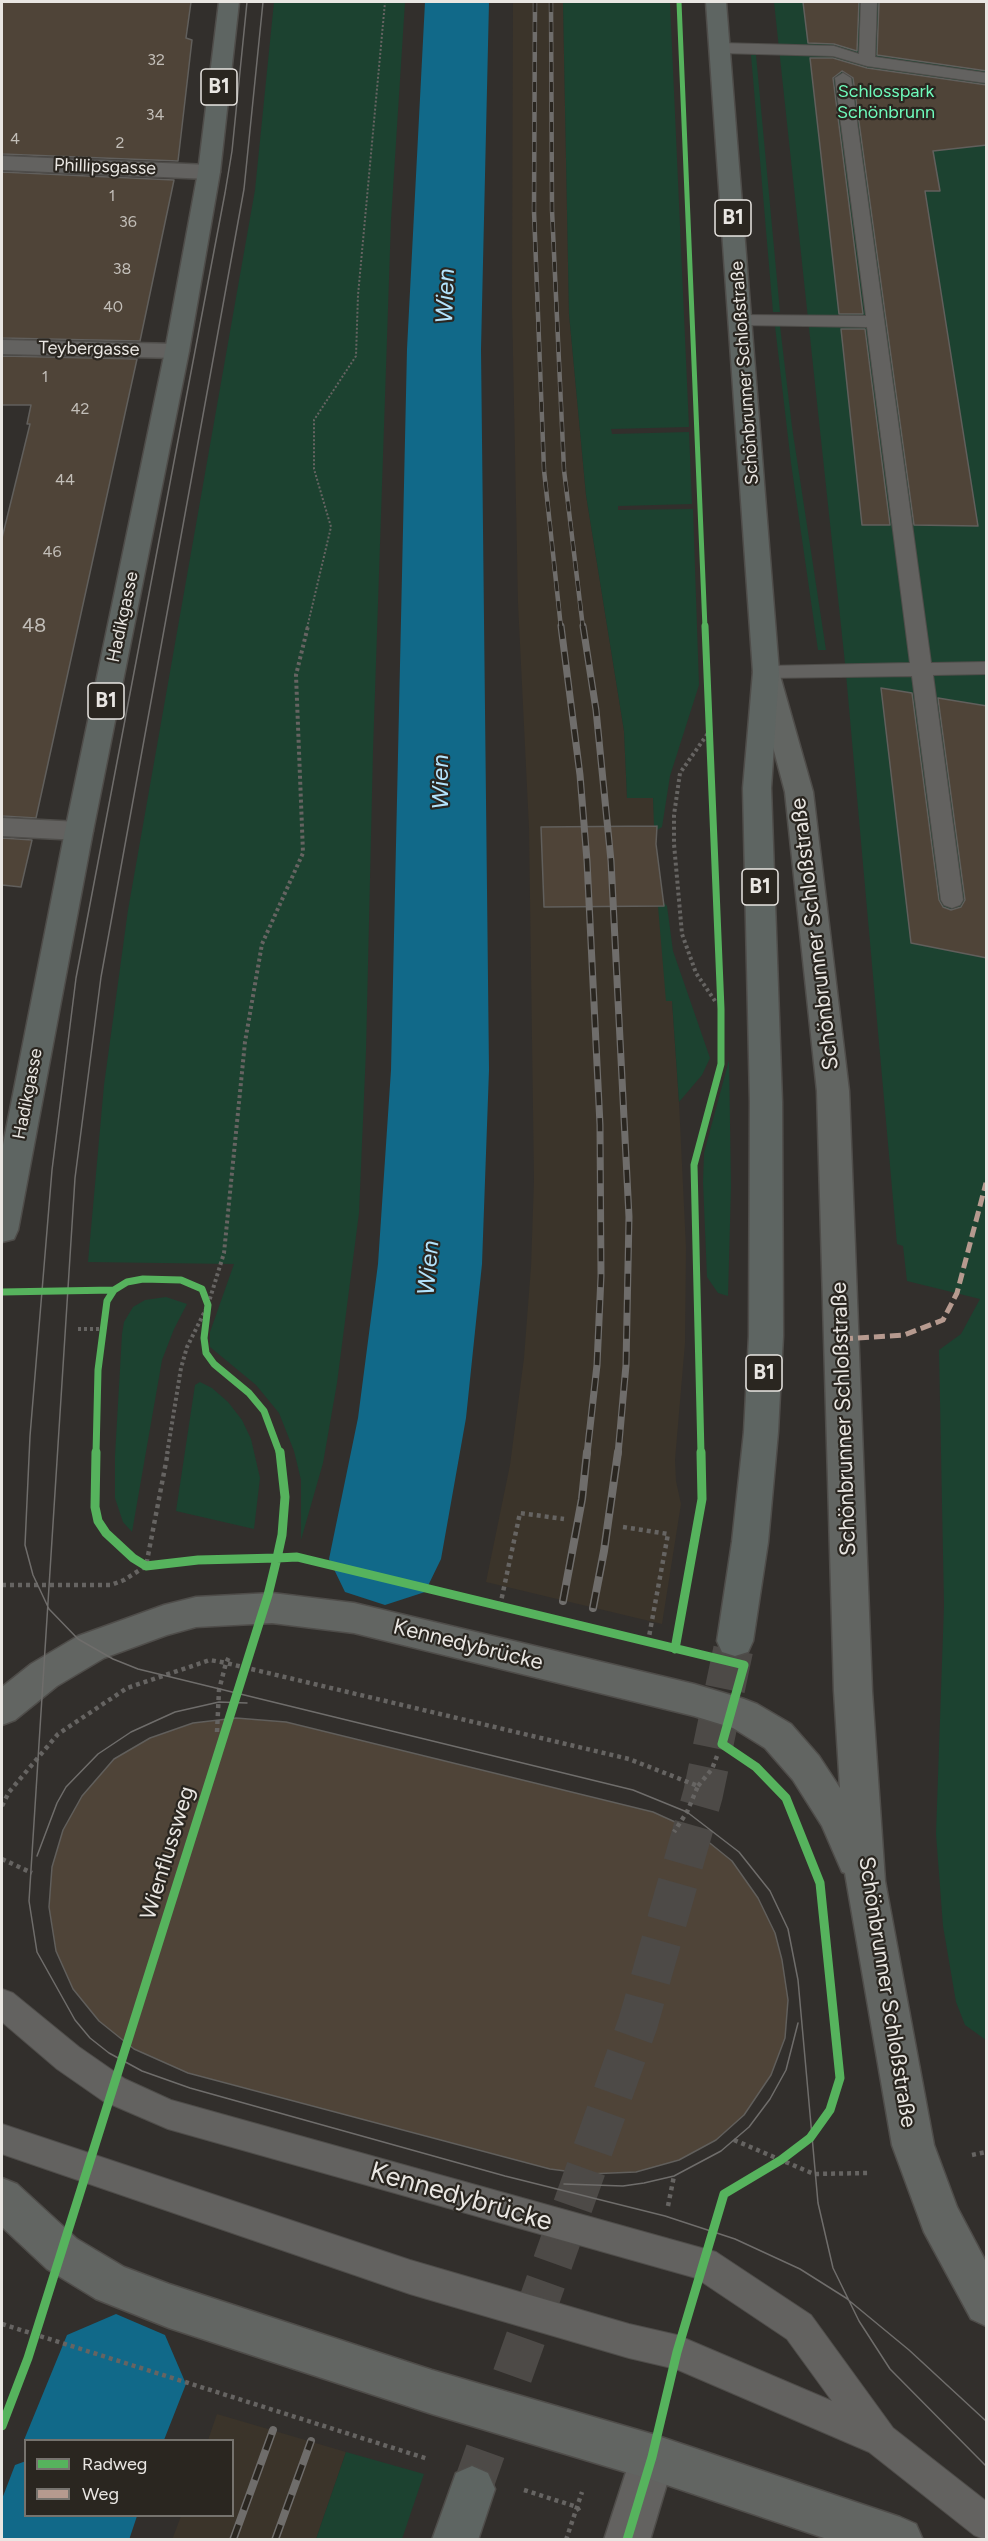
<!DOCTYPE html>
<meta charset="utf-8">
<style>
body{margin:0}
#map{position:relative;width:988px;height:2541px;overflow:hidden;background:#322f2c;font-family:Figtree,sans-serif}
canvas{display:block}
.frame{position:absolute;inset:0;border:3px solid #e9e6e2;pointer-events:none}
.legend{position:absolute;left:24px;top:2439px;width:210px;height:78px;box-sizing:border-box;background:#2a2620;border:2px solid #76736e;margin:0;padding:8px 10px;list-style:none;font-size:18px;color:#e9e6e2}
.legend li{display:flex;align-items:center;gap:12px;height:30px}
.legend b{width:30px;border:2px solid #76736e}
</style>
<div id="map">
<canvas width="988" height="2541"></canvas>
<div class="frame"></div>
<ul class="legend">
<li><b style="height:8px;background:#56b35d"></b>Radweg</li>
<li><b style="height:8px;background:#b69a8f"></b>Weg</li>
</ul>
</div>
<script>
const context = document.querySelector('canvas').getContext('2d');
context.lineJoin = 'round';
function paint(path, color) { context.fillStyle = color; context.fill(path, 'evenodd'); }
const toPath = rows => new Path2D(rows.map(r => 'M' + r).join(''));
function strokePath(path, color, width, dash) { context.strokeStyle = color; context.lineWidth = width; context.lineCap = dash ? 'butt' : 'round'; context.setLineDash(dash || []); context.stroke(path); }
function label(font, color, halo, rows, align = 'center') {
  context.font = font + ' Figtree,sans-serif'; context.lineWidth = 4.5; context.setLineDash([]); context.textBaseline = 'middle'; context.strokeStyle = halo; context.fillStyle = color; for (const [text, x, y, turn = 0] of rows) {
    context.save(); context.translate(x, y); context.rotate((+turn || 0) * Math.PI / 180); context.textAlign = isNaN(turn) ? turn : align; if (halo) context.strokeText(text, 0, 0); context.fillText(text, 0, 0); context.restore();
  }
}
paint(toPath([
 [513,2,563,2,569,314,586,495,624,731,627,798,653,798,667,1001,672,1001,679,1102,686,1248,685,1343,675,1460,676,1481,681,1504,662,1624,486,1582,510,1465,524,1358,531,1267,534,1180,529,828,518,603,512,306],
 [217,2414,346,2452,316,2539,172,2540,181,2516,232,2516,232,2440,208,2440]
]), '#3b342a');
paint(toPath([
 [274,2,405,2,391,220,373,750,366,1050,359,1213,337,1383,323,1463,301,1540,301,1480,294,1451,279,1413,256,1385,210,1347,210,1332,234,1264,88,1262,104,1085,128,910,255,190],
 [563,2,670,2,689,427,611,429,612,434,689,432,692,504,618,506,618,510,693,509,699,685,670,776,662,827,657,830,657,826,654,826,653,798,627,798,624,731,586,495,569,314],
 [774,2,986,2,986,2040,965,2025,956,2002,943,1926,936,1834,944,1605,939,1350,961,1334,980,1299,907,1281,903,1246,897,1244,845,663],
 [751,55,756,55,780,312,773,312],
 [775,326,780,326,792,427,826,650,818,650,791,463],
 [663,902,667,906,673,951,710,1058,702,1075,679,1102,672,1001,666,1001,658,906],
 [729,1060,731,1186,728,1296,718,1293,707,1277,703,1182,704,1153],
 [166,1297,187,1304,174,1329,162,1360,132,1532,123,1522,115,1498,115,1456,122,1334,124,1322,133,1307,145,1300],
 [200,1382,212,1388,228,1402,242,1420,251,1439,260,1478,254,1529,176,1511,195,1385],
 [346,2452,424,2474,402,2539,316,2539]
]), '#1c4230');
paint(toPath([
 [425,2,489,2,481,349,489,1070,482,1264,466,1418,441,1559,425,1592,385,1605,345,1592,329,1559,358,1418,378,1264,391,1070,407,349,425,2],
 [116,2314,165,2335,186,2384,164,2440,26,2440,26,2445,24,2440,67,2335,116,2314],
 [26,2461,26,2516,137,2516,129,2540,2,2540,2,2499,15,2465,26,2461]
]), '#116989');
const building = toPath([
 [2,2,191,2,186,38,192,40,178,161,2,154,2,2],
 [803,2,859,2,857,51,834,44,808,43,803,2],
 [879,2,987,2,987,71,877,55,879,2],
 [810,58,833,58,867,68,987,85,987,145,933,151,940,191,925,191,978,526,914,525,853,78,842,71,833,78,863,314,839,314,810,58],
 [2,172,174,180,140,341,2,338,2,172],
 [841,329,865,329,890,525,862,525,841,329],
 [2,356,137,359,36,818,2,816,2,538,30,424,27,424,31,405,2,405,2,356],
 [881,688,912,693,939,900,943,907,951,910,961,907,965,900,938,698,987,706,987,958,911,943,881,688],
 [657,826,656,844,664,906,544,907,541,827,657,826],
 [2,838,32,840,21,887,2,885,2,838],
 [236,1718,286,1722,653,1812,695,1831,732,1861,758,1898,775,1933,782,1960,788,2000,785,2038,771,2075,744,2115,716,2140,679,2160,636,2172,588,2174,550,2169,188,2073,134,2049,99,2021,73,1989,56,1951,49,1907,52,1867,63,1830,82,1796,114,1759,150,1738,193,1723,236,1718]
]);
paint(building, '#4f4438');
strokePath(building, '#615f5c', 1.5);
strokePath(toPath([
 [472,2489,638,2023,703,1794,735,1641]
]), '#4d4a47', 40, [40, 20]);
const service = toPath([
 [861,2,877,2,875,57,986,73,986,83,867,66,833,56,720,53,712,48,720,43,834,46,859,54,861,2],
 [843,73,851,78,931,663,986,662,986,674,933,675,963,900,960,905,952,908,944,905,941,900,912,676,766,678,759,677,756,672,759,667,766,666,910,663,867,327,741,325,735,324,732,320,735,316,741,315,866,316,835,78,843,73],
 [2,1989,13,1993,79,2047,125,2079,171,2100,716,2252,811,2315,893,2428,986,2501,986,2540,974,2535,869,2452,676,2369,629,2358,410,2294,2,2154,2,2124,410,2260,629,2324,677,2335,832,2401,787,2339,696,2278,168,2129,103,2101,57,2069,2,2022,2,1989]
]);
const minor = toPath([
 [2,156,209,165,217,167,220,172,217,177,209,179,2,170,2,156],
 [2,340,177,344,185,346,189,351,185,356,177,358,2,354,2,340],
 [2,818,79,822,89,824,93,831,89,838,79,840,2,836,2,818],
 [652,2434,668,2441,675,2457,650,2540,604,2540,636,2441,652,2434]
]);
const secondary = toPath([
 [766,664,776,666,779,672,813,792,849,1091,872,1691,885,1881,934,2145,957,2207,986,2262,986,2326,971,2319,924,2232,892,2145,845,1873,842,1872,822,1826,793,1780,765,1748,733,1728,694,1716,354,1633,272,1623,196,1627,167,1635,104,1658,57,1686,15,1720,2,1725,2,1687,31,1664,78,1636,164,1605,196,1597,272,1593,354,1603,694,1684,744,1699,757,1704,791,1724,819,1756,840,1788,834,1691,817,1091,785,792,753,672,756,666,766,664],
 [2,2178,17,2184,77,2239,124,2267,169,2284,432,2370,652,2434,900,2517,916,2524,923,2540,830,2540,652,2480,432,2414,169,2328,111,2305,96,2299,47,2269,2,2227,2,2178]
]);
const primary = toPath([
 [219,2,239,2,220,172,189,351,93,831,18,1230,14,1239,2,1242,2,1150,65,831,165,351,198,172,219,2],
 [706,2,726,2,779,672,771,788,782,1102,783,1336,778,1432,768,1542,753,1641,748,1652,735,1656,722,1652,717,1641,732,1542,744,1432,749,1336,750,1102,743,788,753,672,706,2],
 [472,2466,488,2473,495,2489,478,2540,432,2540,456,2473,472,2466]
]);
strokePath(service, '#4f4d4a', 2);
strokePath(minor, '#4f4d4a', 3);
strokePath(secondary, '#4f4d4a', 3);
strokePath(primary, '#4f4d4a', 3);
strokePath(toPath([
 [307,628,331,527,314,469,314,420,356,356,358,295,385,2]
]), '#666462', 2, [2, 2]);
strokePath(toPath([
 [711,729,680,773,674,815,674,844,682,934,696,973,715,1001],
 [78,1329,101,1329],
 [167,1454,181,1368,187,1347,208,1305,224,1253,245,1042,262,944,303,853,296,675,308,626]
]), '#666462', 4, [3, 3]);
strokePath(toPath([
 [623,1527,668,1534,648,1642],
 [2,1585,111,1585,124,1580,146,1566,168,1452],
 [500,1606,520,1513,564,1519],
 [217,1732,219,1690,226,1663,629,1759,698,1786,687,1812,674,1832],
 [698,1786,712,1769,717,1756],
 [2,1806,9,1792,58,1734,127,1688,210,1660,226,1663,230,1655],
 [2,1859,32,1873],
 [734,2140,814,2174,870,2173],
 [972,2155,986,2152],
 [668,2206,674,2176],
 [2,2324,428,2459],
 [524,2490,577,2507,580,2512],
 [566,2540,582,2492]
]), '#666462', 4.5, [4, 4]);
paint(service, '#636260');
paint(minor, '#636260');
paint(secondary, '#626562');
paint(primary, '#5e6562');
strokePath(toPath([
 [247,2,232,151,225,193,76,978,52,1170,30,1436,25,1545,33,1575,49,1609,78,1639,113,1659,138,1669,633,1790,687,1812,739,1852,770,1891,788,1929,798,1980,818,2203,833,2268,859,2321,890,2369,986,2466],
 [263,2,244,189,101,977,75,1178,29,1901,37,1952,75,2020,90,2038,109,2053,142,2071,190,2088,505,2176,665,2216,735,2239,800,2269,846,2298,909,2350,986,2421],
 [37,1856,57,1803,66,1787,98,1754,131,1732,175,1712,219,1702,247,1703],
 [564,2184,623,2186,644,2183,674,2176,721,2151,749,2127,770,2099,786,2070,798,2023]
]), '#6f6d6b', 1.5);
const railFar2 = toPath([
 [535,2,534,211,544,470,561,628],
 [551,2,552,210,564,470,583,628]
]);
const railFar1 = toPath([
 [561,626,580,775,587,861,600,1125,601,1276,597,1365,587,1454],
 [583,626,596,710,611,861,629,1217,626,1365,618,1454]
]);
const rail = toPath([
 [563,1601,582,1499,587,1452],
 [593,1608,604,1551,618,1452],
 [233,2540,273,2430],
 [275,2540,311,2441]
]);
strokePath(railFar2, '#6f6d6b', 4.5);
strokePath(railFar1, '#6f6d6b', 7);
strokePath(rail, '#6f6d6b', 8);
strokePath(railFar2, '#2a2620', 3, [10]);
strokePath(railFar1, '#2a2620', 4.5, [13]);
strokePath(rail, '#2a2620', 5, [16]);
strokePath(toPath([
 [842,1339,904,1335,943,1320,957,1293,986,1183]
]), '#b69a8f', 5, [11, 5]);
strokePath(toPath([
 [679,2,705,628]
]), '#56b35d', 5);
strokePath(toPath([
 [2,1292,114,1290],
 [96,1454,98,1370,107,1301,114,1290,127,1282,143,1279,181,1280,202,1289,208,1305,204,1338,206,1353,214,1364,249,1393,264,1411,280,1454],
 [701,1454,694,1165,721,1064,721,1009,705,626]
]), '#56b35d', 7);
strokePath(toPath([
 [96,1452,95,1507,98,1521,106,1533,133,1558,146,1566,198,1560,277,1558],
 [277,1558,282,1535,285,1497,280,1452],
 [277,1558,297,1557,744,1665,722,1744,756,1767,786,1798,820,1883,840,2078,830,2110,810,2138,781,2160,724,2194,677,2352,652,2457,627,2540],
 [675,1649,702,1499,701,1452],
 [2,2426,28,2358,268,1595,277,1558]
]), '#56b35d', 9);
label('16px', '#c2beb8', null, [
 ["32",156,60],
 ["34",155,115],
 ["4",15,139],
 ["2",120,143],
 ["1",112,196],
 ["36",128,222],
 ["38",122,269],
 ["40",113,307],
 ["1",45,377],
 ["42",80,409],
 ["44",65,480],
 ["46",52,552]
]);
label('18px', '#6ffbbb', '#2a2620', [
 ["Schlosspark",886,92],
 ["Schönbrunn",886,113]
]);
label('18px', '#e9e6e2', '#2a2620', [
 ["Phillipsgasse",105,167,2],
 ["Teybergasse",89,349,1],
 ["Schönbrunner Schloßstraße",745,373,-94],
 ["Hadikgasse",123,617,-78],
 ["Hadikgasse",28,1094,-79]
]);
label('20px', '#c2beb8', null, [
 ["48",34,626]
]);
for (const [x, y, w] of [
 [219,87,36],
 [733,218,36],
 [106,701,36],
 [760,887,36],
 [764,1373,36]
]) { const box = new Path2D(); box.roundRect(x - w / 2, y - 18, w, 36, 4.5); context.fillStyle = '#2a2620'; context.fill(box); strokePath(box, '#e9e6e2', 1.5); }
label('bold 21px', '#e9e6e2', null, [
 ["B1",219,87],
 ["B1",733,218],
 ["B1",106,701],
 ["B1",760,887],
 ["B1",764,1373]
]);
label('22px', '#e9e6e2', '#2a2620', [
 ["Schönbrunner Schloßstraße",815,934,-97],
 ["Schönbrunner Schloßstraße",844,1419,-92],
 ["Kennedybrücke",468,1645,14],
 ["Wienflussweg",168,1853,-73],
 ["Schönbrunner Schloßstraße",887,1992,81]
]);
label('italic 24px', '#b4e4fd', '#2a2620', [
 ["Wien",446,296,-88],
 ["Wien",441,782,-90],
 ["Wien",429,1268,-85]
]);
label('27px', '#e9e6e2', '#2a2620', [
 ["Kennedybrücke",461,2197,16]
]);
</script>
